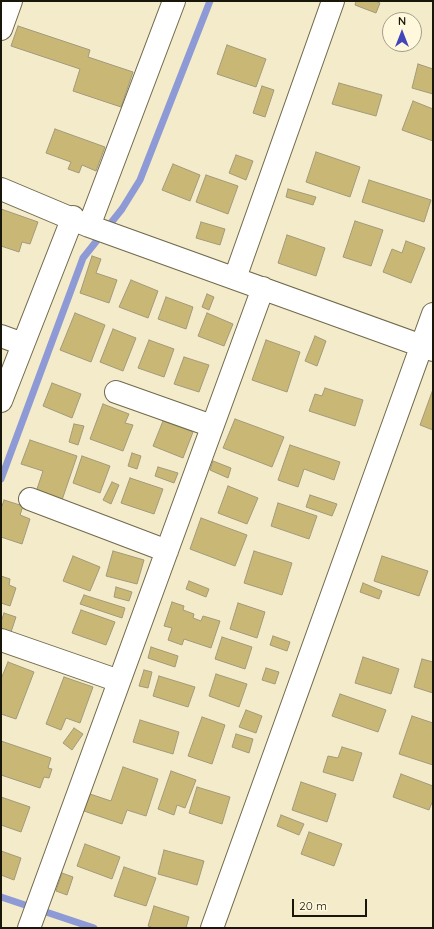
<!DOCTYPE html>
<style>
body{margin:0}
#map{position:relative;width:434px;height:929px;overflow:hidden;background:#f3ebc9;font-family:Quicksand,sans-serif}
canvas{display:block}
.frame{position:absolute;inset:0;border:2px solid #19160a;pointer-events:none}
.north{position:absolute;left:382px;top:12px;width:40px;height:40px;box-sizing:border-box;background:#fff8dd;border:1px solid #a39e89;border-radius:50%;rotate:0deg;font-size:11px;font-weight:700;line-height:16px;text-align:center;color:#19160a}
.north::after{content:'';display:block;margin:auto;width:14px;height:18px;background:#4147bb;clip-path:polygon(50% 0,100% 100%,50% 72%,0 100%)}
.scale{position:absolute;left:292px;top:899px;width:75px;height:18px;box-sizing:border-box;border:2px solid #19160a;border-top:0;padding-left:5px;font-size:12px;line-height:14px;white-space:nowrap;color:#19160a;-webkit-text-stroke:3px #fff8dd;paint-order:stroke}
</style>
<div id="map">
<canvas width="434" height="929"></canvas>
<div class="frame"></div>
<div class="north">N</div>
<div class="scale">20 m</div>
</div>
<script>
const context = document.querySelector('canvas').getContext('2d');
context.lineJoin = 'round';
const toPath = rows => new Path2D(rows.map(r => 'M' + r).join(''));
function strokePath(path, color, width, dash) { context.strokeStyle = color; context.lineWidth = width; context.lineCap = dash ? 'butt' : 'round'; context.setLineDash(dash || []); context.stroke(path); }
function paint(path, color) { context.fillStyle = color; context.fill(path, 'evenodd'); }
strokePath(toPath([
 [1,479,83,258,122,209,140,180,210,1],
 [1,897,94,928]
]), '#8e9ad5', 7);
const building = toPath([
 [356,1,375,1,380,3,376,13,355,5,356,1],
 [18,26,90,50,88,57,133,72,121,107,73,91,80,69,11,46,18,26],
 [227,45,266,59,256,87,217,74,227,45],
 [418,64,433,69,433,94,412,88,418,64],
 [339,83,382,95,376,116,332,104,339,83],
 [262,86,274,90,265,117,253,113,262,86],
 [413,101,433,109,433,141,402,130,413,101],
 [55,129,105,147,96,171,82,165,79,173,68,169,71,162,46,153,55,129],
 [316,152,360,167,350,197,306,182,316,152],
 [236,155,253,161,246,180,229,173,236,155],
 [173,164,200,175,190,201,162,190,173,164],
 [206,175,238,186,228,214,196,202,206,175],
 [369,180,431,200,424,222,362,202,369,180],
 [288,189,316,197,313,205,286,197,288,189],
 [1,209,38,222,30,244,22,242,19,252,1,246,1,209],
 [355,221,383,230,371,266,343,257,355,221],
 [201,222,225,229,220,245,196,238,201,222],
 [287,235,325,248,316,276,278,263,287,235],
 [406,241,425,248,411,283,383,272,392,249,402,253,406,241],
 [92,256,101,259,96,273,117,280,109,303,80,293,92,256],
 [131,280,158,291,148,318,119,307,131,280],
 [207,294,214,297,209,310,202,307,207,294],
 [166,297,193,307,186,329,158,319,166,297],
 [75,313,105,325,91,362,60,350,75,313],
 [207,313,233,324,224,346,198,336,207,313],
 [113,329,136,338,123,371,100,362,113,329],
 [315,336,326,341,317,366,305,361,315,336],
 [149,340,174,349,164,377,138,368,149,340],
 [266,340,300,352,287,392,252,380,266,340],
 [184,357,209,365,199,392,174,384,184,357],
 [52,383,81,394,72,418,43,406,52,383],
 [325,388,363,400,355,426,309,411,315,394,322,396,325,388],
 [432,392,433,393,433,430,420,425,432,392],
 [103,404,129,414,125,423,133,425,123,451,90,439,103,404],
 [235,419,284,437,272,467,223,448,235,419],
 [163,421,193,432,183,458,153,446,163,421],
 [74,424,84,426,78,445,69,442,74,424],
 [30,440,77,456,62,500,36,492,43,471,21,464,30,440],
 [290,445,340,462,334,480,304,469,298,487,278,480,290,445],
 [132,453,141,456,137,469,128,466,132,453],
 [82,456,110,466,100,493,73,483,82,456],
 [213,461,231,468,228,478,210,470,213,461],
 [158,467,178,473,174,483,155,476,158,467],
 [130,478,163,489,154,514,121,503,130,478],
 [112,482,119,485,111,504,103,500,112,482],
 [228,486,258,498,247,524,218,513,228,486],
 [310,495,337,504,332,516,306,507,310,495],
 [4,500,23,506,20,515,30,519,22,544,1,537,1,509,4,500],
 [278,503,317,516,309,539,271,526,278,503],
 [201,518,247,535,235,566,190,549,201,518],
 [113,551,144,560,137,584,106,576,113,551],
 [254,551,292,563,282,595,244,583,254,551],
 [73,556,100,567,90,591,63,581,73,556],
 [382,556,428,571,419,596,374,581,382,556],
 [1,576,10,579,9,585,16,588,10,606,1,603,1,576],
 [189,581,209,589,206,597,186,589,189,581],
 [363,583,382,591,379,599,360,592,363,583],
 [116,587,132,592,129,601,114,597,116,587],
 [84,595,125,608,122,618,80,604,84,595],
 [172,602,184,606,183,610,194,614,193,618,201,621,203,616,220,621,211,648,184,639,182,645,168,640,172,628,164,626,172,602],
 [238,603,265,612,257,638,230,629,238,603],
 [81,610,115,622,106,645,72,633,81,610],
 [4,613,16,617,10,635,1,632,1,622,4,613],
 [273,636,290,642,287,651,270,645,273,636],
 [222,637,252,647,245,669,215,659,222,637],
 [151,647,178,656,175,667,148,658,151,647],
 [363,657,399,669,391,694,355,683,363,657],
 [422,659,433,662,433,693,414,687,422,659],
 [8,662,34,672,16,719,1,714,1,679,8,662],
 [266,668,279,672,275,684,262,680,266,668],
 [144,670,152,672,148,688,139,686,144,670],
 [216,674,247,684,239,707,209,696,216,674],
 [159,676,195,687,188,707,153,696,159,676],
 [64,677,93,687,80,723,66,718,61,730,46,724,64,677],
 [340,694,386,710,378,732,332,716,340,694],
 [246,710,262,716,256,733,239,727,246,710],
 [412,716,433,723,433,765,399,754,412,716],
 [202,717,225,725,212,764,188,756,202,717],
 [140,720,179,732,173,754,133,742,140,720],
 [74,728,83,734,72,750,63,743,74,728],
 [236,734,253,739,249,753,232,747,236,734],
 [1,741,51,758,48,768,52,769,49,778,44,777,40,788,1,775,1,741],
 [342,747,362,753,353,781,323,772,328,756,338,758,342,747],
 [123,767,158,779,146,816,127,810,122,824,84,811,90,794,111,801,123,767],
 [171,771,196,780,185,808,177,805,174,815,158,809,171,771],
 [401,774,433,786,433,800,429,810,393,797,401,774],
 [301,782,336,794,327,822,292,810,301,782],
 [197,787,230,797,222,824,189,813,197,787],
 [1,797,30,807,21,832,1,825,1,797],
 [281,815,304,824,299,835,277,826,281,815],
 [309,832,342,844,334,866,301,854,309,832],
 [85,844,120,857,112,879,77,866,85,844],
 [164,850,204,861,197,885,158,874,164,850],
 [1,851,21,858,14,880,1,875,1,851],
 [124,867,156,878,146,906,114,896,124,867],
 [62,873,73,877,67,895,56,891,62,873],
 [154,906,189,917,186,928,154,928,148,926,154,906]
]);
paint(building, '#c9b875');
strokePath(building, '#a29a7a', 1);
const minor = toPath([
 [1,29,11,1],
 [1,189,89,226,433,350],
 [89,226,174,1],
 [235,278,333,1],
 [1,336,23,344],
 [116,392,212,426],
 [1,401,73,217],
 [30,499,167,551],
 [1,640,119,681],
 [29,928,263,288],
 [212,928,433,314]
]);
strokePath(minor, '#70694b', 24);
strokePath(minor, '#fff', 22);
</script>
